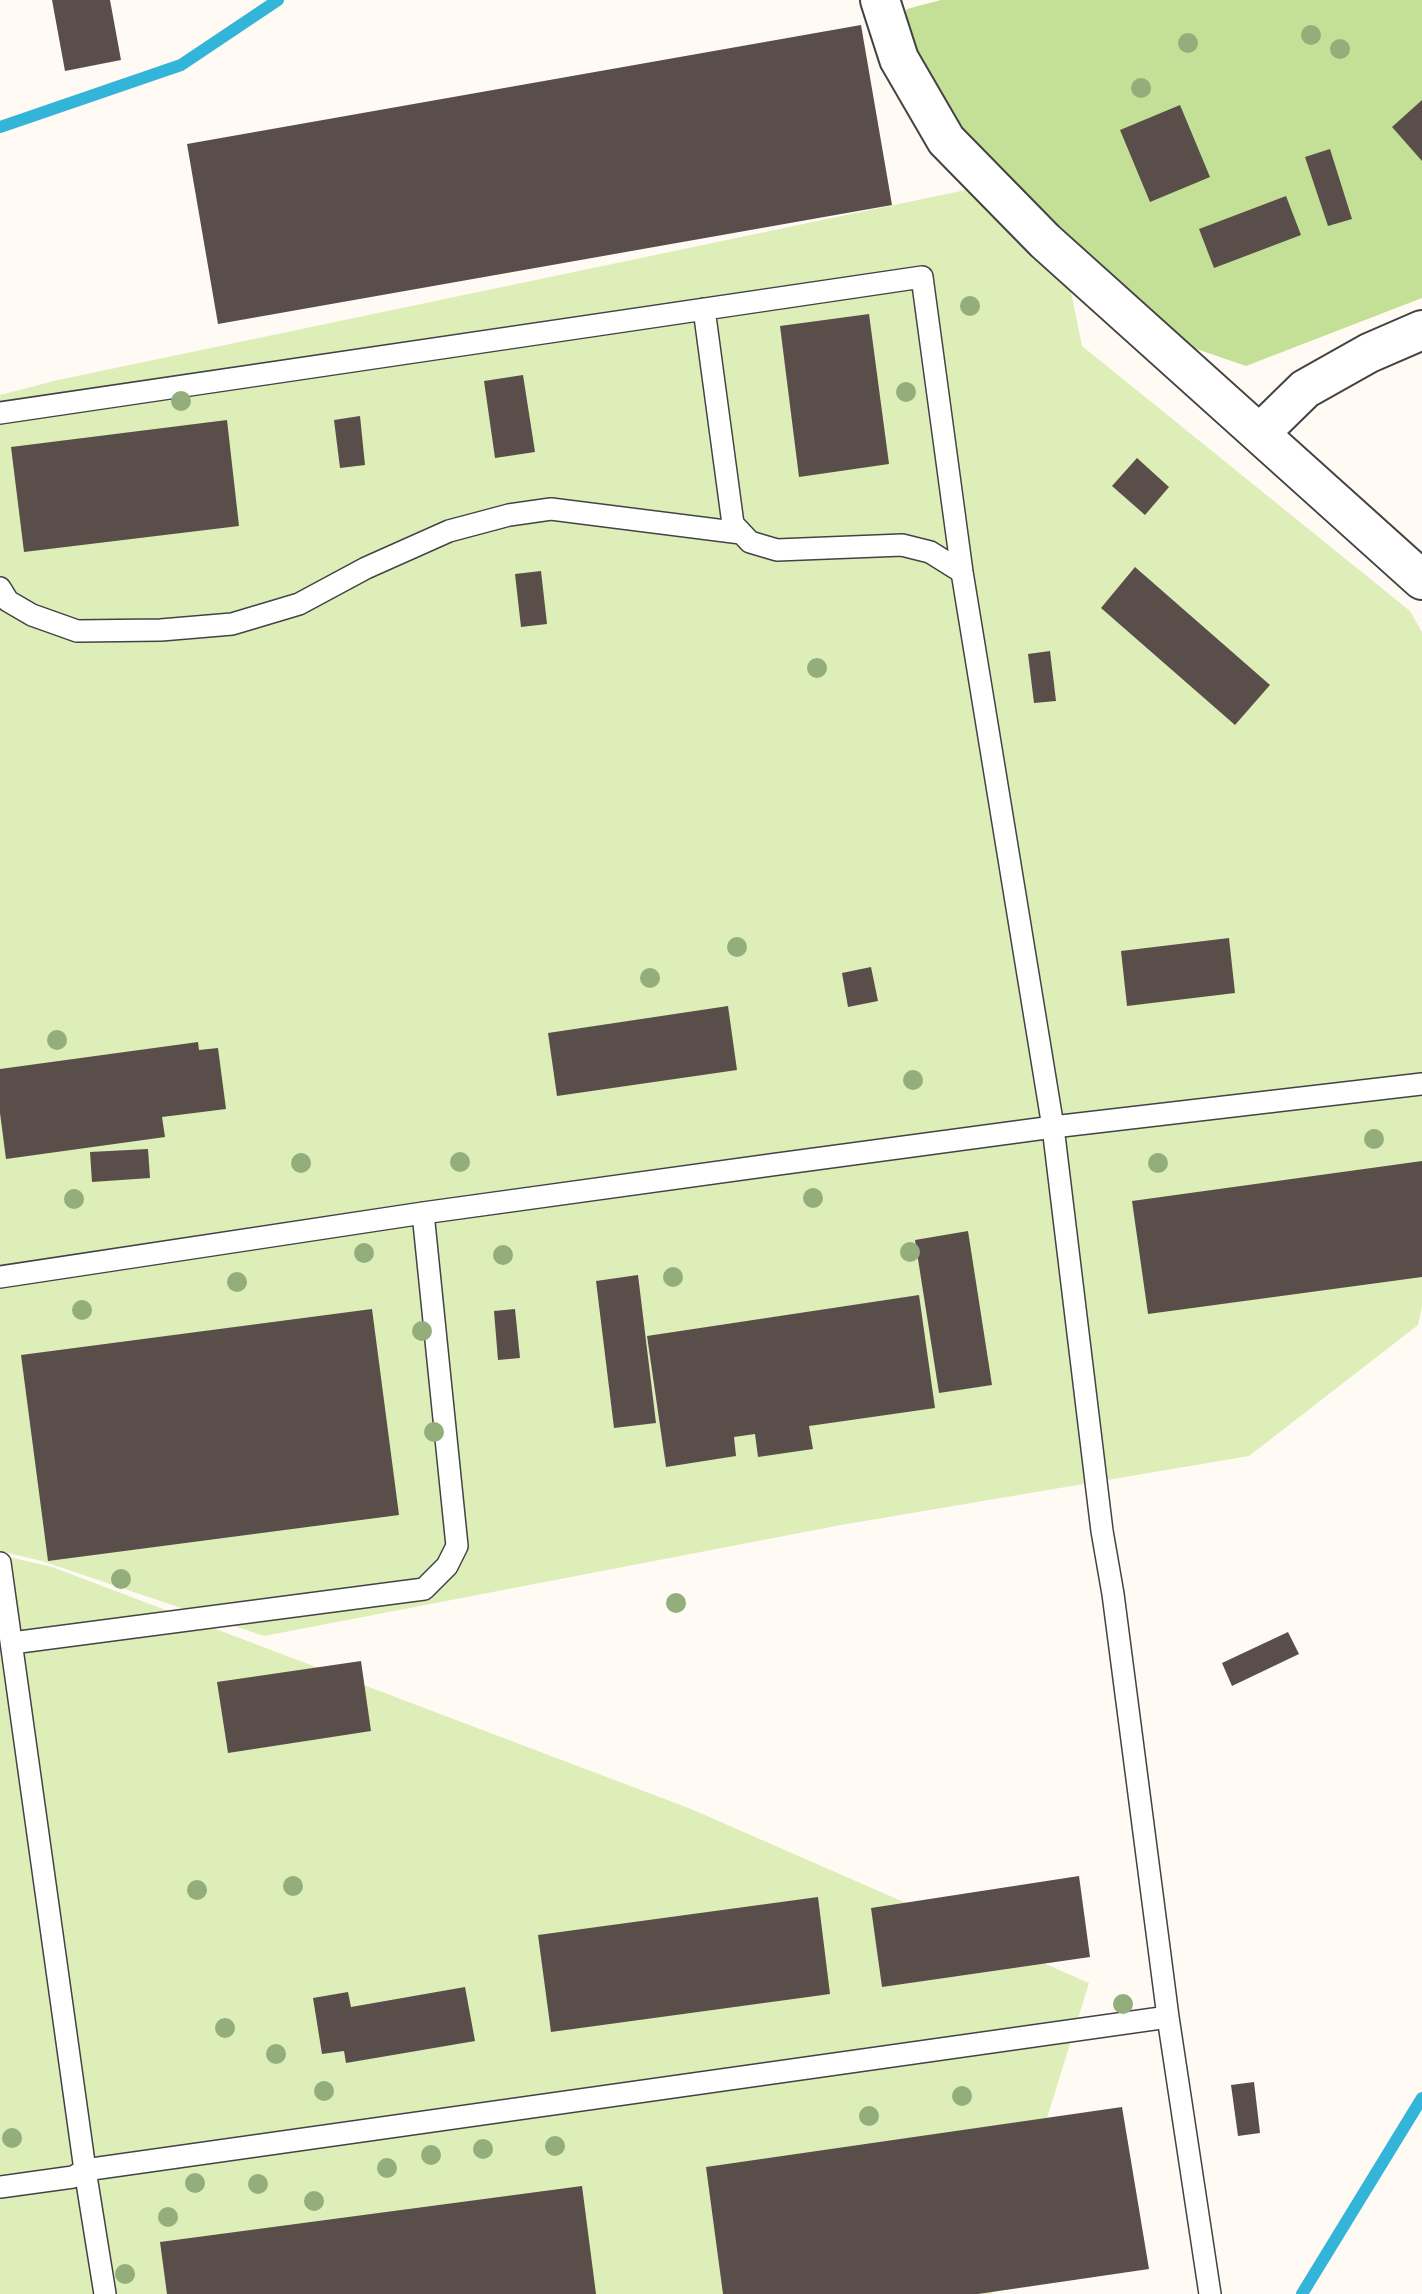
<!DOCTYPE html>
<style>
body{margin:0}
canvas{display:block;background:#fffaf3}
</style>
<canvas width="1422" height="2294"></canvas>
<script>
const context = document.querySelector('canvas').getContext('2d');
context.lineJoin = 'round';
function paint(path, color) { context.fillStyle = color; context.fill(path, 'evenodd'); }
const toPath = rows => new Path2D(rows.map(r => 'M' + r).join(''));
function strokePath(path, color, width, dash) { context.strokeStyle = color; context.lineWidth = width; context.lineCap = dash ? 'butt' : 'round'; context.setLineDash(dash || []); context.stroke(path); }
paint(toPath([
 [1047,173,1082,346,1410,611,1422,632,1422,1306,1418,1325,1249,1456,841,1525,264,1636,42,1561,0,1551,0,395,58,380],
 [0,1555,52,1567,691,1809,1089,1983,992,2294,0,2294]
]), '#ddeeb8');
paint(toPath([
 [941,0,1422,0,1422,298,1246,366,1124,324,885,54,907,9]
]), '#c4e096');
strokePath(toPath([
 [0,127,181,65,278,0],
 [1302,2294,1422,2098]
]), '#33b4d9', 12);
paint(toPath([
 [52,0,110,0,121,60,65,71],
 [861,25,892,205,218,324,187,144],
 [1422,100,1422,161,1392,127],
 [1180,105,1210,177,1150,202,1120,130],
 [1330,149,1352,219,1328,226,1305,157],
 [1286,196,1301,235,1214,268,1199,229],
 [869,314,889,464,799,477,780,326],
 [523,375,535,452,495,458,484,381],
 [360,416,365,465,340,468,334,420],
 [227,420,239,526,24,552,11,447],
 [1137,458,1169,487,1145,515,1112,486],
 [1135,567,1270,685,1235,725,1101,608],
 [541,571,547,624,521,627,515,574],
 [1050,651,1056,701,1034,703,1028,654],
 [1229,938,1235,993,1127,1006,1121,951],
 [871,967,878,1001,848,1007,842,973],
 [728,1006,737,1070,557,1096,548,1033],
 [198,1042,199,1050,218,1048,226,1109,162,1117,165,1137,6,1159,0,1113,0,1069],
 [148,1149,150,1178,92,1182,90,1152],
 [1422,1161,1422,1277,1148,1314,1132,1201],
 [968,1231,992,1385,939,1393,915,1240],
 [638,1275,656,1423,614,1428,596,1281],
 [919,1295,935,1408,809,1426,813,1449,758,1457,755,1434,734,1437,736,1456,666,1467,647,1336],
 [372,1309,399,1515,48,1561,21,1355],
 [515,1309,520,1358,498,1360,494,1311],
 [1288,1632,1299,1654,1232,1686,1222,1663],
 [361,1661,371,1731,228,1753,217,1682],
 [1079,1876,1090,1957,882,1987,871,1908],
 [818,1897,830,1994,551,2032,538,1935],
 [465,1987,475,2041,346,2063,344,2051,322,2054,313,1998,348,1992,351,2007],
 [1254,2082,1260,2133,1238,2136,1231,2085],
 [1122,2107,1149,2269,978,2294,723,2294,706,2167],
 [582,2186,596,2294,167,2294,160,2242]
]), '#5a4e4b');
const lane = toPath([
 [704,309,733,524,750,542,777,550,902,545,930,552,962,572],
 [0,413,922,277,962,572,1053,1127,1102,1531,1113,1594,1168,2017,1210,2294],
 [0,588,8,601,32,615,77,631,161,630,232,624,299,604,366,568,449,531,509,515,551,509,741,533],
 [0,1277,423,1213,778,1164,1053,1127,1422,1084],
 [0,1563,85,2170,105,2294],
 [12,1643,424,1589,447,1566,457,1546,423,1213],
 [0,2187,73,2177,85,2170,1168,2017]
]);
const street = toPath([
 [880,0,899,59,946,140,1045,241,1422,580],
 [1260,433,1305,389,1369,353,1422,330]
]);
strokePath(lane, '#434343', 24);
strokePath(street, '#434343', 42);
strokePath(lane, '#fff', 21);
strokePath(street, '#fff', 38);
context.fillStyle = '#93ae7b';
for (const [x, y] of [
 [1311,35],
 [1188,43],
 [1340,49],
 [1141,88],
 [970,306],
 [906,392],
 [181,401],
 [817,668],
 [737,947],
 [650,978],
 [57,1040],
 [913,1080],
 [1374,1139],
 [460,1162],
 [301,1163],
 [1158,1163],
 [813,1198],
 [74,1199],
 [910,1252],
 [364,1253],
 [503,1255],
 [673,1277],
 [237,1282],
 [82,1310],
 [422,1331],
 [434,1432],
 [121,1579],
 [676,1603],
 [293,1886],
 [197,1890],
 [1123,2004],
 [225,2028],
 [276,2054],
 [324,2091],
 [962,2096],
 [869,2116],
 [12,2138],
 [555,2146],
 [483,2149],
 [431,2155],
 [387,2168],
 [195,2183],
 [258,2184],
 [314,2201],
 [168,2217],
 [125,2274]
]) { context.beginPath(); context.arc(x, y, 10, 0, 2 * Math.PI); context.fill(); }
</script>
